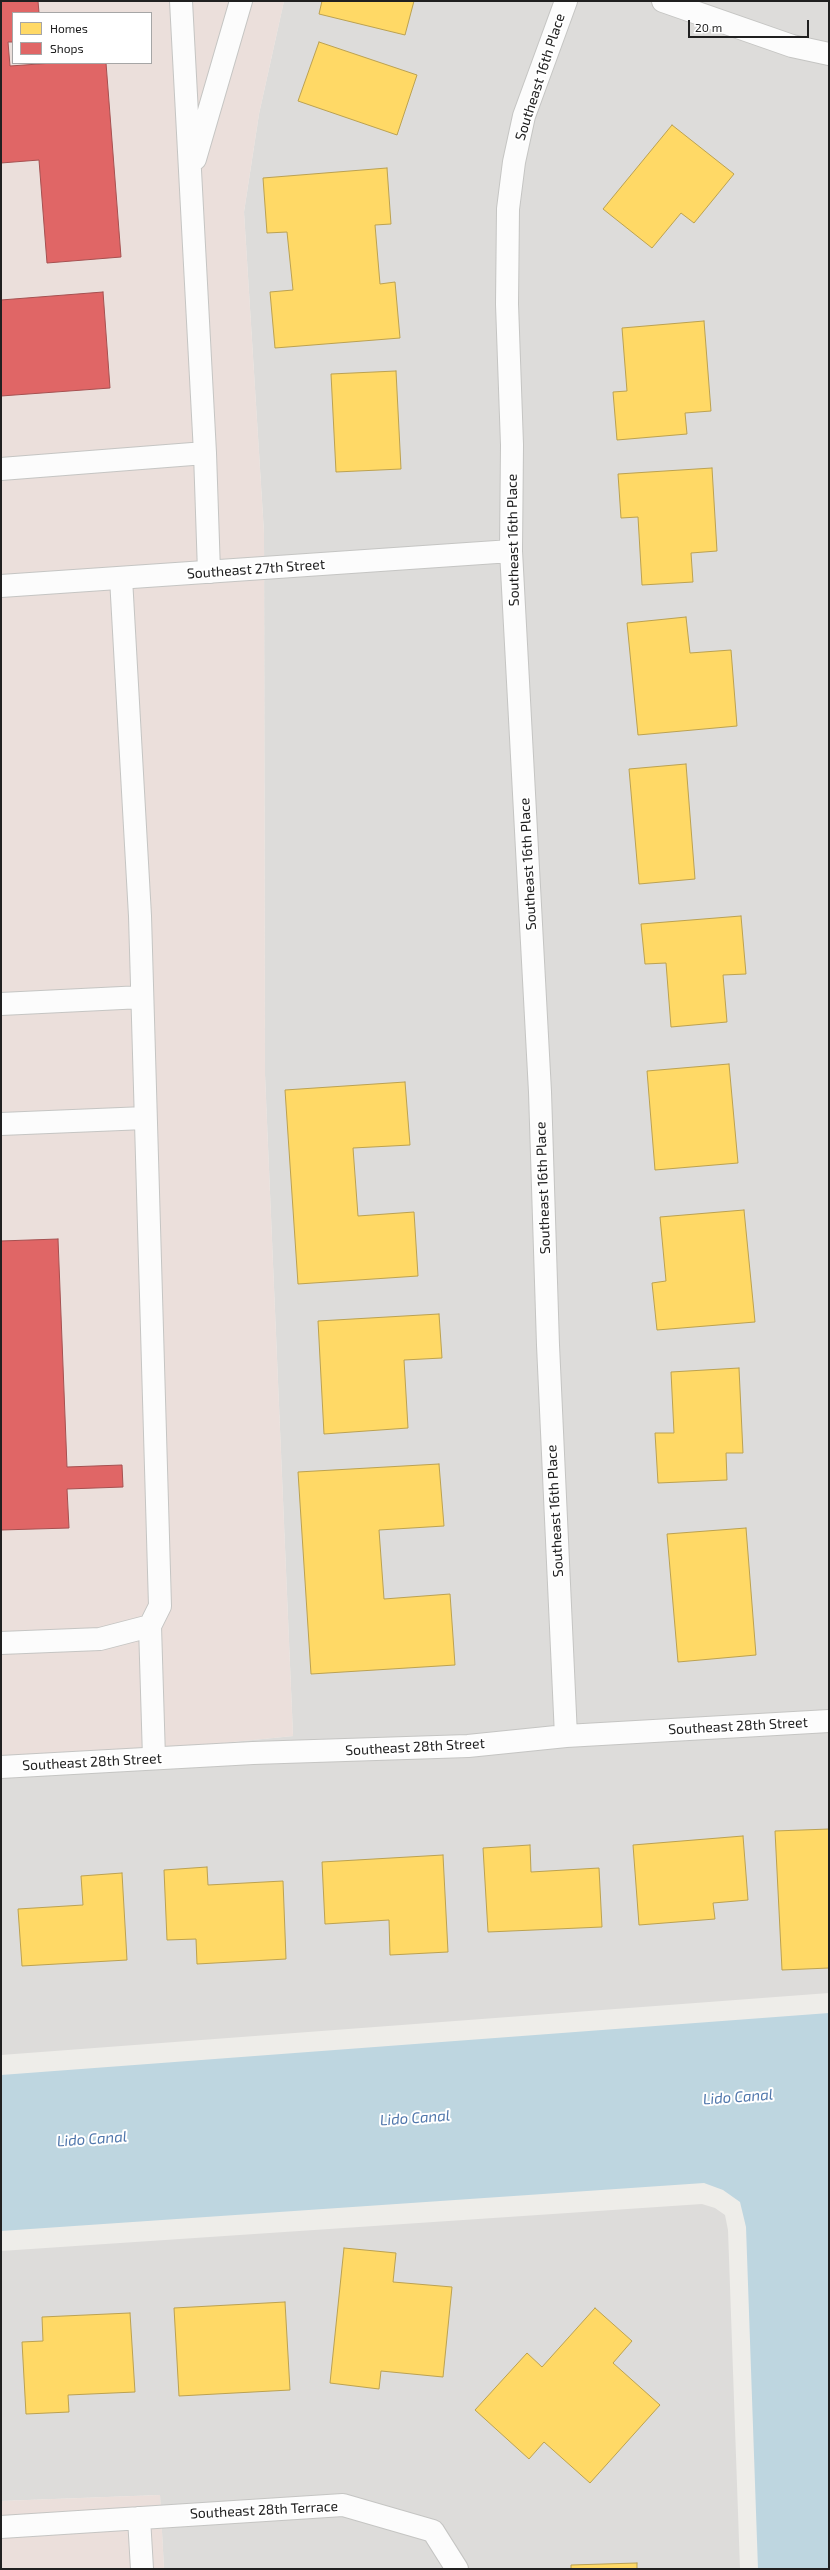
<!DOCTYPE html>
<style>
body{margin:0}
#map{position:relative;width:830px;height:2570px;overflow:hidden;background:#eeede9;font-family:"Exo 2",sans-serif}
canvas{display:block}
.frame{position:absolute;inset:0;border:2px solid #202020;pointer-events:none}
.legend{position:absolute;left:12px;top:12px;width:140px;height:52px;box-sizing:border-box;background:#fff;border:1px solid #a6a6a6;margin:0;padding:5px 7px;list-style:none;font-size:12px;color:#202020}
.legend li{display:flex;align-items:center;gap:8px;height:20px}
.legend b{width:20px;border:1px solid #a6a6a6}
.scale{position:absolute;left:688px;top:20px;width:121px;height:18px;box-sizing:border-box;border:2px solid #202020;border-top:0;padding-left:5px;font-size:12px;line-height:14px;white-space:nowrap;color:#202020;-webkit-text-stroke:3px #fff;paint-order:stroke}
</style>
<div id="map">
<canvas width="830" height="2570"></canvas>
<div class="frame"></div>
<ul class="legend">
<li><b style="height:11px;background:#ffd966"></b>Homes</li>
<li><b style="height:11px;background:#e06666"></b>Shops</li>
</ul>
<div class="scale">20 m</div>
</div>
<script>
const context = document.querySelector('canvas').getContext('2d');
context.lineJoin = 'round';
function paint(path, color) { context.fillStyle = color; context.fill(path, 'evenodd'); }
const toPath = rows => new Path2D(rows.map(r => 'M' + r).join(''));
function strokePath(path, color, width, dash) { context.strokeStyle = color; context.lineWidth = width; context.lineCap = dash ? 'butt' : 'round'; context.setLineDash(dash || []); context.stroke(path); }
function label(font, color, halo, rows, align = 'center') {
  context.font = font + ' "Exo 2",sans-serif'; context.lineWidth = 4; context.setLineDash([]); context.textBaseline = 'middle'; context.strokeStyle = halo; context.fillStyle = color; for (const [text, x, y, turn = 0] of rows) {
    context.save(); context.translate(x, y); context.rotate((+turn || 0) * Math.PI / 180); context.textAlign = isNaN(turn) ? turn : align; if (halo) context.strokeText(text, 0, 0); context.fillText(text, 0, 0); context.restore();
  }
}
paint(toPath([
 [284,1,829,1,829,1993,1,2055,1,1765,293,1736,265,1075,264,533,244,212,259,114],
 [702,2204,715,2208,725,2215,728,2230,740,2569,164,2569,160,2495,1,2501,1,2251]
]), '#dddcda');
paint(toPath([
 [1,1,284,1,259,114,244,212,264,533,265,1075,293,1736,1,1765],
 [13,13,151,13,151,63,13,63],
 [160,2495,164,2569,1,2569,1,2501]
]), '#ebdfdb');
paint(toPath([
 [829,2013,829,2569,758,2569,746,2227,740,2202,723,2190,704,2183,1,2231,1,2075]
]), '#bed6e0');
const homes = toPath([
 [322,1,414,1,405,35,319,14,322,1],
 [319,42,417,75,397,135,298,101,319,42],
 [672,125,734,174,694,223,681,213,652,248,603,209,672,125],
 [387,168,391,224,375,225,380,284,395,282,400,338,275,348,270,292,293,290,287,232,267,233,263,178,387,168],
 [704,321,711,411,685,413,687,434,617,440,613,392,627,391,622,328,704,321],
 [396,371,401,469,336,472,331,374,396,371],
 [712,468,717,551,691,553,693,582,642,585,638,517,621,518,618,474,712,468],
 [686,617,690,653,731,650,737,726,638,735,627,623,686,617],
 [686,764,695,879,639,884,629,769,686,764],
 [741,916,746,974,723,975,727,1022,671,1027,666,963,645,964,641,924,741,916],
 [729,1064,738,1163,655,1170,647,1071,729,1064],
 [405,1082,410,1145,353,1148,358,1216,414,1212,418,1276,298,1284,285,1090,405,1082],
 [744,1210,755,1322,657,1330,652,1283,666,1281,660,1217,744,1210],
 [439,1314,442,1358,404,1360,408,1428,324,1434,318,1321,439,1314],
 [739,1368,743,1453,726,1453,727,1480,658,1483,655,1433,674,1433,671,1372,739,1368],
 [439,1464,444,1526,379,1530,384,1599,450,1594,455,1665,311,1674,298,1472,439,1464],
 [746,1528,756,1655,678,1662,667,1534,746,1528],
 [829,1829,829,1968,782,1970,775,1831,829,1829],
 [743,1836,748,1900,713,1903,715,1919,639,1925,633,1845,743,1836],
 [530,1845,531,1872,599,1868,602,1927,488,1932,483,1848,530,1845],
 [443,1855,448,1952,390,1955,389,1920,325,1924,322,1862,443,1855],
 [207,1867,208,1885,283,1881,286,1959,197,1964,196,1939,167,1940,164,1870,207,1867],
 [122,1873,127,1960,22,1966,18,1909,83,1905,81,1876,122,1873],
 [344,2248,396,2253,393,2282,452,2287,443,2377,381,2371,379,2389,330,2383,344,2248],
 [285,2302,290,2390,179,2396,174,2308,285,2302],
 [595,2308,632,2341,613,2363,660,2405,590,2483,544,2442,529,2459,475,2410,527,2353,542,2367,595,2308],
 [130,2313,135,2392,68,2395,69,2412,26,2414,22,2342,43,2341,42,2317,130,2313],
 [637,2563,637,2569,571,2569,571,2565,637,2563]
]);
paint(homes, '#ffd966');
strokePath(homes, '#bca251', 1);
const shops = toPath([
 [1,1,38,1,39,13,13,13,13,42,8,42,10,66,53,63,106,63,121,257,47,263,39,160,1,163,1,1],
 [103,292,110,388,1,396,1,300,103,292],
 [58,1239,67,1467,122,1465,123,1487,67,1489,69,1528,1,1530,1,1241,58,1239]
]);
paint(shops, '#e06666');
strokePath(shops, '#a65151', 1);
const lane = toPath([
 [181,1,205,453],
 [195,159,241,1],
 [1,469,205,453,209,572],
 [121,578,140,916,160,1606,150,1626,154,1758],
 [1,1004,142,997],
 [1,1124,145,1118],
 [1,1643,100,1639,150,1626]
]);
const street = toPath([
 [566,1,524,116,514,162,508,209,507,304,512,445,511,551,540,1092,548,1345,566,1736],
 [663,1,792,46,829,54],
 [1,586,511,551],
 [1,1767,253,1753,468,1746,566,1736,829,1721],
 [139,2518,142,2569],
 [1,2527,343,2505,433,2531,457,2569]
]);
strokePath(lane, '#c5c5c3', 24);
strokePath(street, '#c5c5c3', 24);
strokePath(lane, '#fcfcfc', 22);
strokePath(street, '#fcfcfc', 22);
label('14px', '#202020', '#fff', [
 ["Southeast 16th Place",540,77,-72],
 ["Southeast 16th Place",513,540,-91],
 ["Southeast 27th Street",256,569,-4],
 ["Southeast 16th Place",528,864,-93],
 ["Southeast 16th Place",543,1188,-92],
 ["Southeast 16th Place",555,1511,-93],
 ["Southeast 28th Street",738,1726,-3],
 ["Southeast 28th Street",415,1747,-3],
 ["Southeast 28th Street",92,1762,-3],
 ["Southeast 28th Terrace",264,2510,-3]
]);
label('italic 15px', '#5077ac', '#fff', [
 ["Lido Canal",738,2097,-4],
 ["Lido Canal",415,2118,-4],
 ["Lido Canal",92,2139,-4]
]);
</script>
